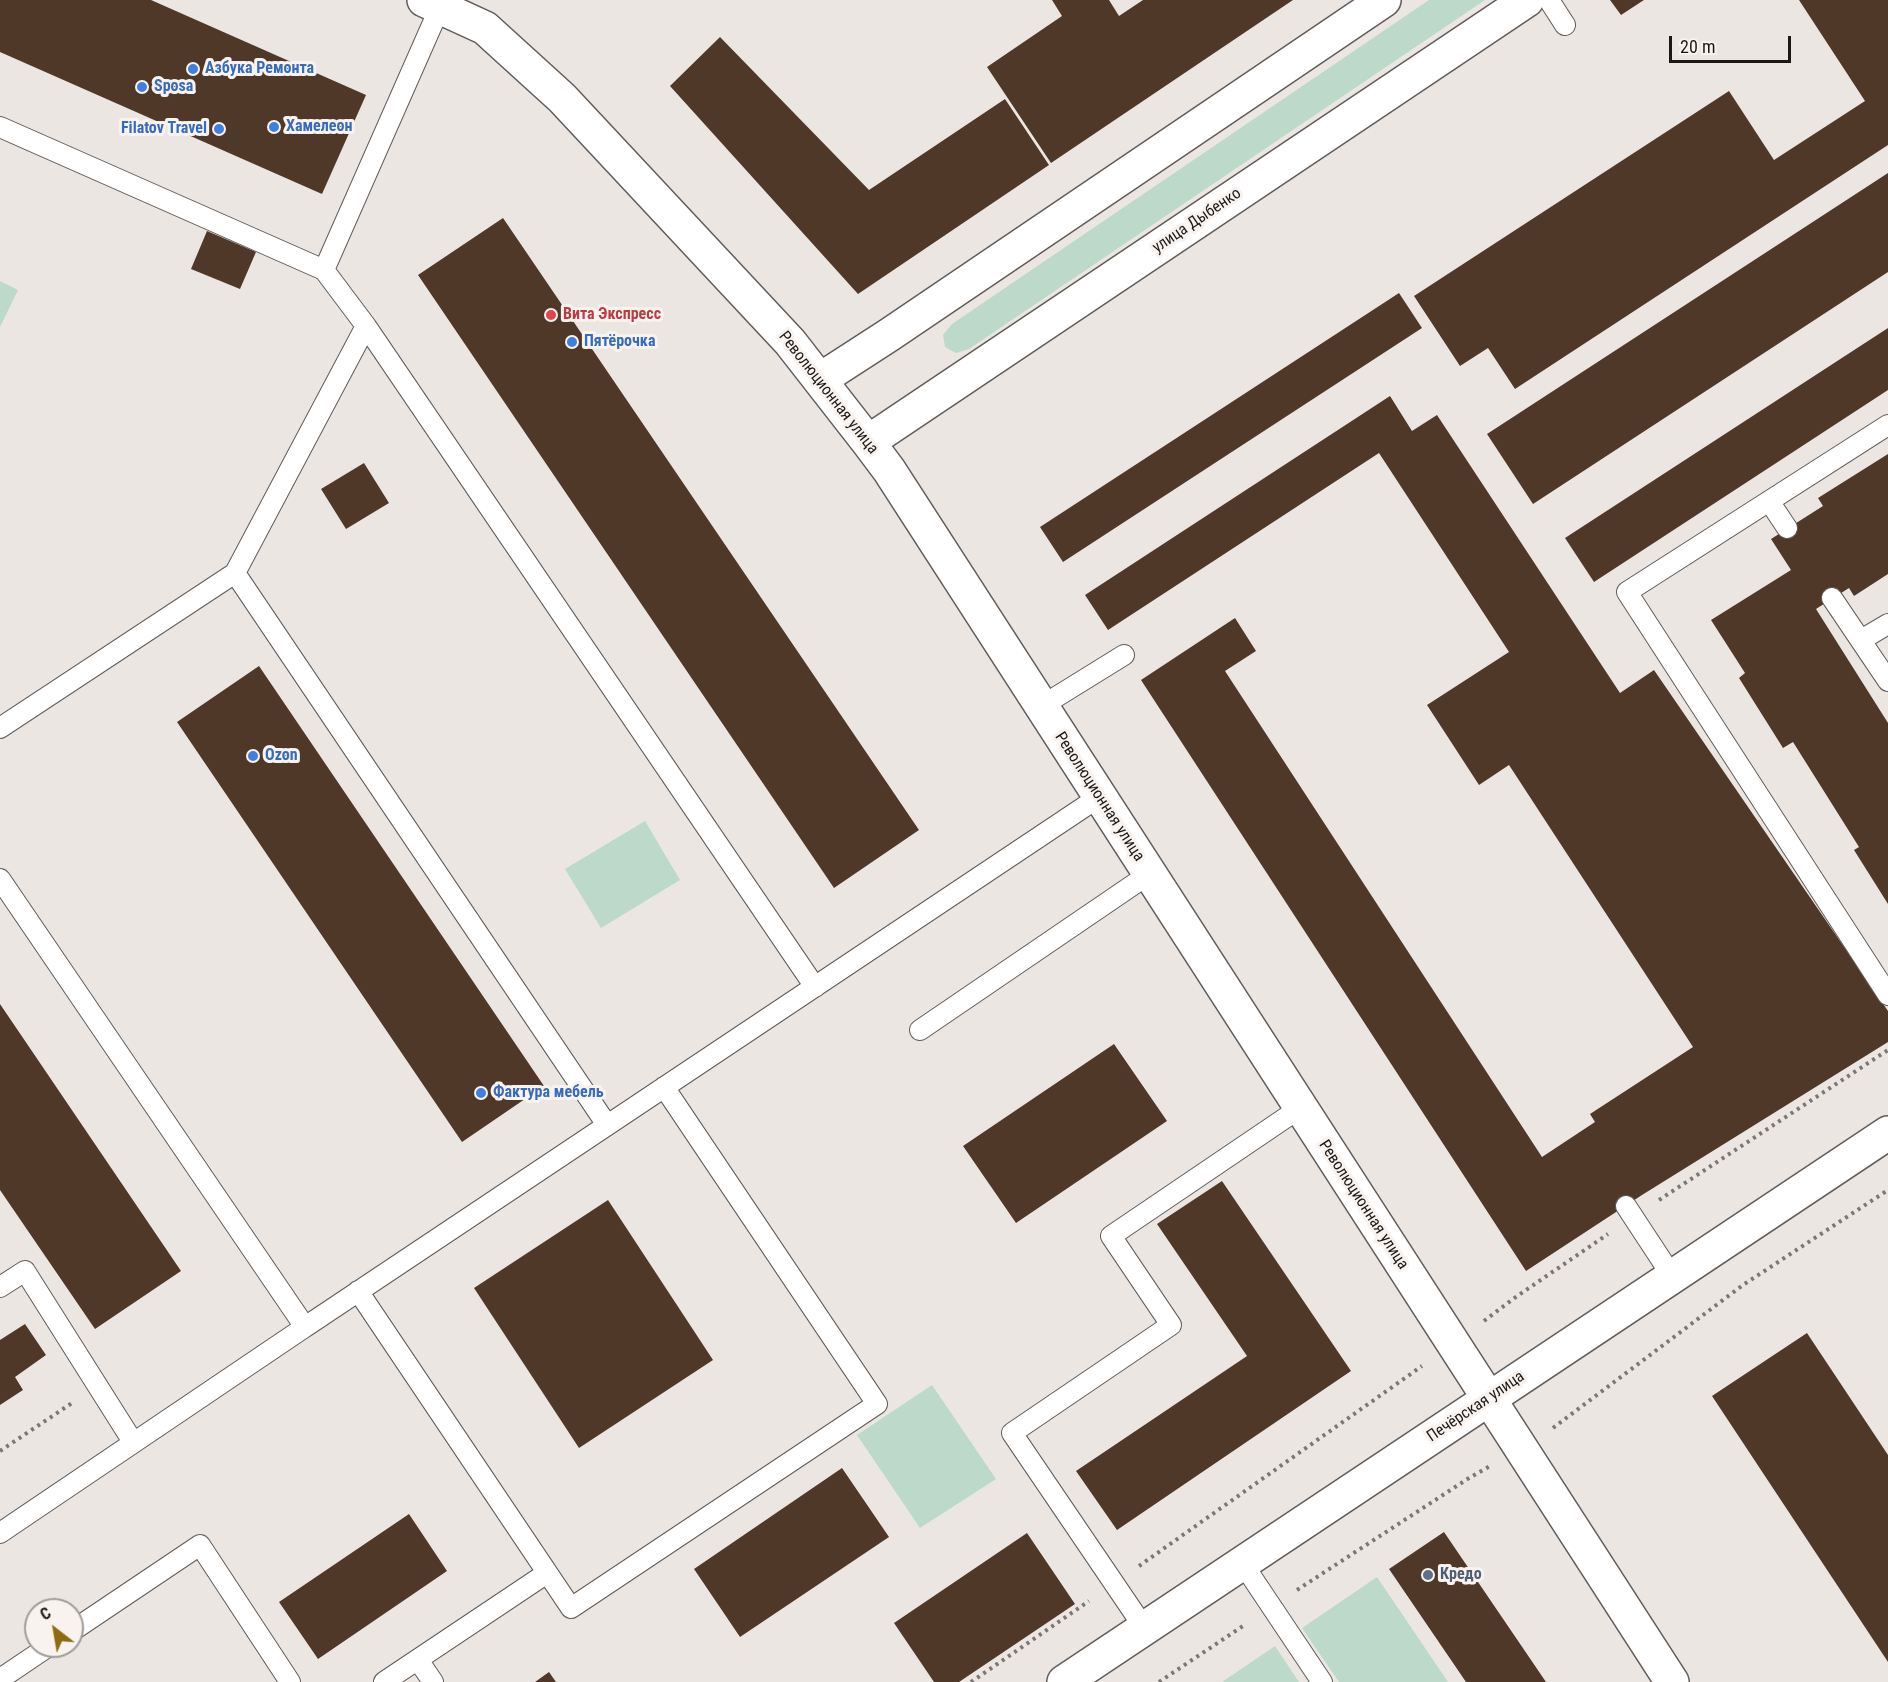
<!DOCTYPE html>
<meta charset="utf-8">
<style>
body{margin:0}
#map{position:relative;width:1888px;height:1682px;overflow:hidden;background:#ece6e2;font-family:"Roboto Condensed",sans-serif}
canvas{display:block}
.north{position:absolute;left:24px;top:1598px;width:60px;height:60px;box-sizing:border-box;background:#f9f3ef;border:2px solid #a09c99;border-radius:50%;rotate:329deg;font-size:16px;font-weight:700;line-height:24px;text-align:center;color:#1b1918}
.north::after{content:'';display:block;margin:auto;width:21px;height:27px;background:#8f6c10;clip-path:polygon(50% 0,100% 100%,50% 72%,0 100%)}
.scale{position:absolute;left:1669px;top:36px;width:122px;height:27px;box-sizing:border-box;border:3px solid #1b1918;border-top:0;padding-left:8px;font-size:18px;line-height:21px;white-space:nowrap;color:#1b1918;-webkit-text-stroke:4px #f9f3ef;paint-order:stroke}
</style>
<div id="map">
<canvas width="1888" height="1682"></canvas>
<div class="north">С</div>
<div class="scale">20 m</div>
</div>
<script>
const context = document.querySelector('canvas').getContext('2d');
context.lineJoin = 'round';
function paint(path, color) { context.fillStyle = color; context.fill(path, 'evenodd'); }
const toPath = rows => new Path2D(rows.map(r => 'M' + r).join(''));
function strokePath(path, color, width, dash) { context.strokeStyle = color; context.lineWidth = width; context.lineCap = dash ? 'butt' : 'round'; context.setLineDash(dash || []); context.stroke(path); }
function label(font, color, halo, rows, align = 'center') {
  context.font = font + ' "Roboto Condensed",sans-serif'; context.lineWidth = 6; context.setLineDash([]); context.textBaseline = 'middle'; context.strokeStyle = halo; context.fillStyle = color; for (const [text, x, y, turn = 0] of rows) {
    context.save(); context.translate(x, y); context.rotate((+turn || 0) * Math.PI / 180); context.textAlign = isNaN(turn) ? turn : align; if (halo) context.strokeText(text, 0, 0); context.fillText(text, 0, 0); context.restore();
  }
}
paint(toPath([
 [1429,0,1485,0,969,349,956,353,945,347,943,335,952,324],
 [0,281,18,290,0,327],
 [645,821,680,880,601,928,565,869],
 [932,1385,996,1479,920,1528,857,1435],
 [1377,1577,1448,1682,1339,1682,1302,1628],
 [1275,1646,1299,1682,1222,1682]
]), '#bcd9ca');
paint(toPath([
 [0,0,151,0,366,95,322,194,0,52],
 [1052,0,1109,0,1119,16,1143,0,1293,0,1051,163,987,67,1062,16],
 [1610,0,1644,0,1621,15],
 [1799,0,1888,0,1888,145,1515,389,1488,348,1460,366,1414,296,1729,91,1774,160,1865,101],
 [720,37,869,190,1005,99,1049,165,858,294,670,86],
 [1888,173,1888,272,1533,504,1487,434],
 [503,218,919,830,834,888,418,275],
 [207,231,256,252,240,289,191,269],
 [1399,293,1422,328,1063,562,1040,527],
 [1888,328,1888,390,1594,582,1565,538],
 [1390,396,1412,431,1437,415,1620,693,1654,670,1888,1011,1888,1042,1642,1195,1526,1271,1141,680,1235,618,1256,651,1225,671,1542,1157,1595,1122,1590,1114,1693,1047,1509,765,1479,785,1427,705,1509,652,1379,453,1108,630,1085,595],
 [1888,454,1888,574,1854,596,1849,588,1816,609,1888,723,1888,904,1854,850,1859,847,1793,742,1783,748,1739,678,1745,673,1711,620,1791,570,1771,539,1823,506,1818,498],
 [364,463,389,503,346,529,321,489],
 [259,666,544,1086,462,1142,177,722],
 [0,1004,181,1271,95,1329,0,1190],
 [1114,1044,1167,1121,1016,1223,963,1146],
 [1222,1181,1351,1371,1117,1530,1076,1471,1247,1356,1157,1224],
 [608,1200,713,1360,579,1448,474,1288],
 [25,1324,46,1355,15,1377,23,1390,0,1405,0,1340],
 [1807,1333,1888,1455,1888,1662,1712,1396],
 [842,1468,889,1537,740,1637,694,1569],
 [409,1514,447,1571,318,1659,279,1602],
 [1444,1532,1546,1682,1466,1682,1389,1569],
 [1027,1533,1075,1604,959,1682,934,1682,894,1623],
 [549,1672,556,1682,535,1682]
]), '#503829');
const service = toPath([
 [1549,0,1565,25],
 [0,127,324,270,440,7],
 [324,270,366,326,815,987],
 [1888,425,1627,592,1888,995],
 [1769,501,1787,528],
 [235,573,607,1125],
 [1832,598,1888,681],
 [1861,640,1888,624],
 [1040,707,1124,655],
 [0,728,235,573,366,326],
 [0,879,305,1327,0,1533],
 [920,1030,1149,874],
 [1626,1206,1672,1276],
 [0,1287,25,1271,133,1442],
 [358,1291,571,1608,877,1404,664,1087],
 [305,1327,1099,797],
 [1243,1564,1322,1682],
 [1145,1629,1012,1433,1171,1325,1111,1236,1300,1108],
 [72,1631,200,1545,290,1682],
 [418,1660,433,1682],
 [0,1679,49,1646],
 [384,1682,547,1573]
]);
const minor = toPath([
 [1064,1682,1888,1133]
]);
const secondary = toPath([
 [424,0,485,28,562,98,790,342,868,442,889,470,1672,1682],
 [821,379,889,335,1384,0],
 [868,442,1527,0]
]);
strokePath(service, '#615c59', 22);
strokePath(minor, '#615c59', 36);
strokePath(secondary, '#615c59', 36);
strokePath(toPath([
 [1659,1200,1888,1050],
 [1484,1321,1513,1299,1608,1234],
 [1553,1428,1743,1285,1888,1190],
 [0,1451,72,1403],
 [1139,1566,1422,1366],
 [1297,1590,1469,1478,1490,1466],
 [971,1682,1089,1601],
 [1159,1682,1246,1624]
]), '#7b7775', 4, [3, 4.5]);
strokePath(service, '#fff', 20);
strokePath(minor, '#fff', 33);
strokePath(secondary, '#fff', 33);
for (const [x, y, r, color] of [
 [193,69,6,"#3f7fe0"],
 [142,87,6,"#3f7fe0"],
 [274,127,6,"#3f7fe0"],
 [219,129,6,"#3f7fe0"],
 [551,315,6,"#e0444e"],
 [572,342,6,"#3f7fe0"],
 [253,756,6,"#3f7fe0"],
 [481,1093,6,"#3f7fe0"],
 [1428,1575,6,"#5c6f8a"]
]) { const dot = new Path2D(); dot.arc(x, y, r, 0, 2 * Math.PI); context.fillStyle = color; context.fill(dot); strokePath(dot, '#f9f3ef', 2); }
label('bold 16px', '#366cbe', '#f9f3ef', [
 ["Азбука Ремонта",205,69],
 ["Sposa",154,87],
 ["Хамелеон",286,127],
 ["Filatov Travel",207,129,"right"],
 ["Пятёрочка",584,342],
 ["Ozon",265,756],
 ["Фактура мебель",493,1093]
], 'left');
label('16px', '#1b1918', '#f9f3ef', [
 ["улица Дыбенко",1197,221,-34],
 ["Революционная улица",828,393,52],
 ["Революционная улица",1099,797,57],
 ["Революционная улица",1363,1205,57],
 ["Печёрская улица",1476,1407,-34]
]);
label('bold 16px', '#be3a42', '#f9f3ef', [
 ["Вита Экспресс",563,315]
], 'left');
label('bold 16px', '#4e5e75', '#f9f3ef', [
 ["Кредо",1440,1575]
], 'left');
</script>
